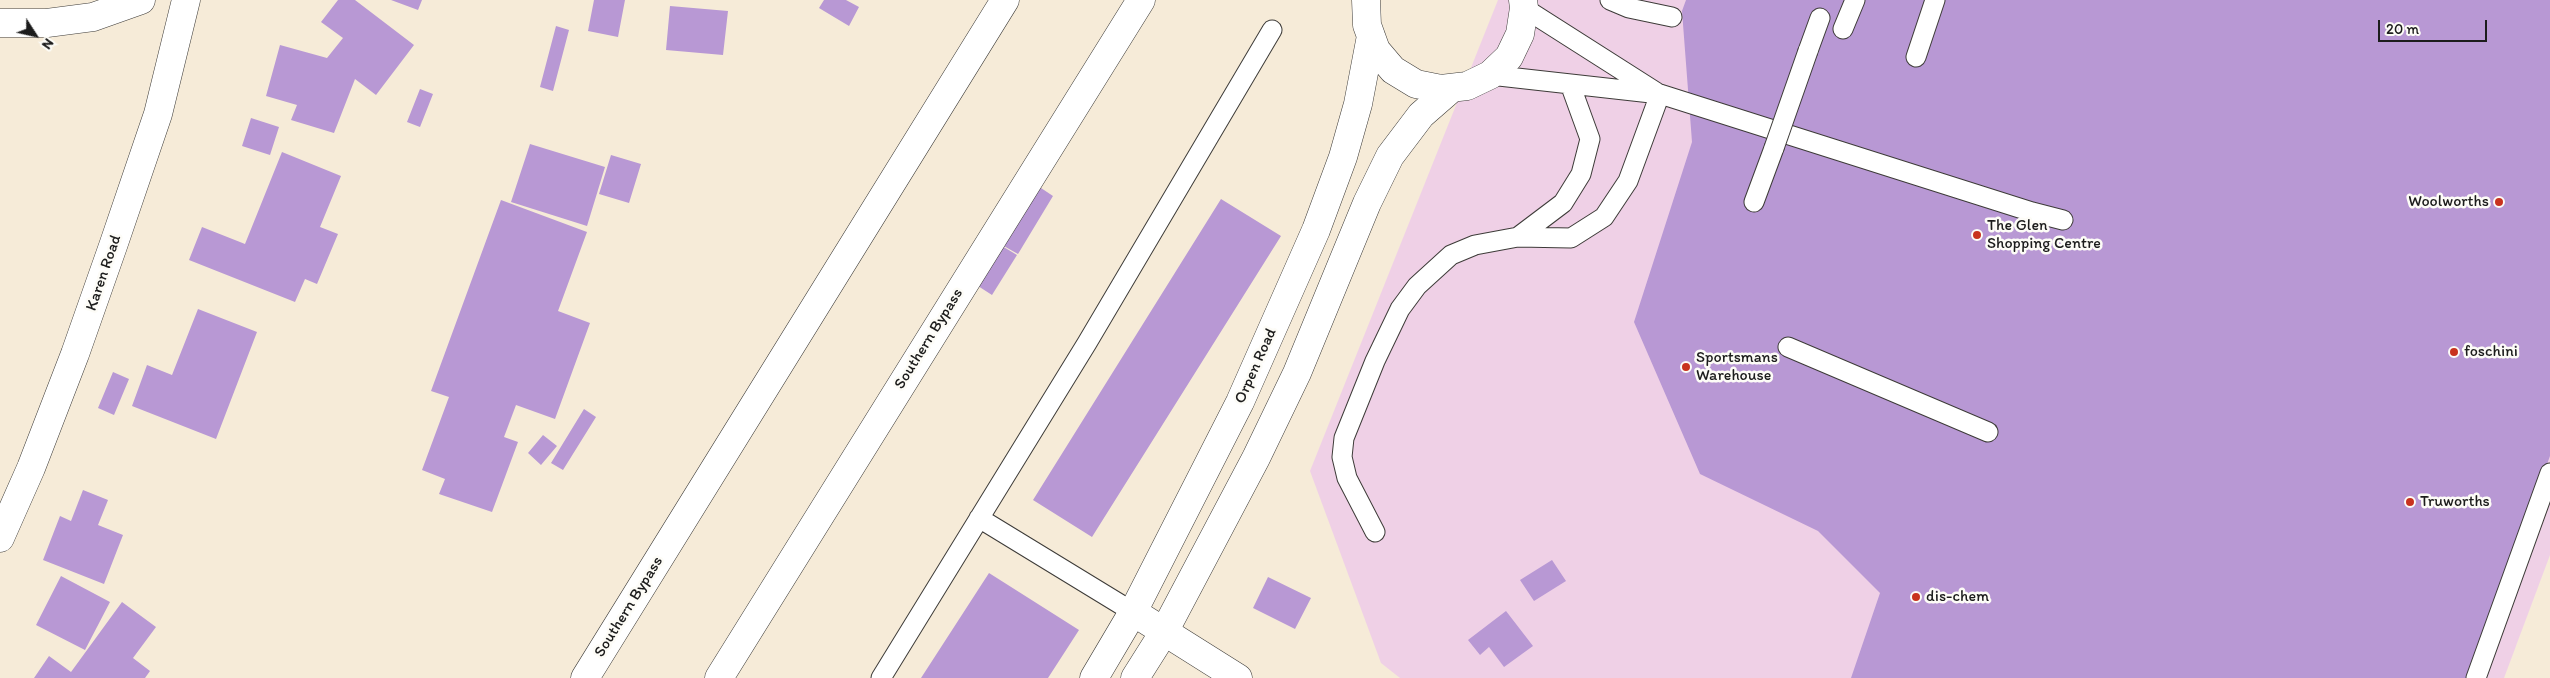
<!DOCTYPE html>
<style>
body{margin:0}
#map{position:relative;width:2550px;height:678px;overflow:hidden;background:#f6ebd8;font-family:Itim,sans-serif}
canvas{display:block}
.north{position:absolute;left:10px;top:10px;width:50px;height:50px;-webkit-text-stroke:4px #fdfcf7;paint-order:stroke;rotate:125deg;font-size:14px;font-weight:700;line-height:20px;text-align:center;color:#1c1c1c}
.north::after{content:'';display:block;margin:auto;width:18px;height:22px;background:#1c1c1c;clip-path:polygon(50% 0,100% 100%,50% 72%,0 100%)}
.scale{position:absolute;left:2378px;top:20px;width:109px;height:22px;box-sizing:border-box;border:2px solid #1c1c1c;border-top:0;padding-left:6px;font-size:15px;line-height:18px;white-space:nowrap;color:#1c1c1c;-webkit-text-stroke:4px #fdfcf7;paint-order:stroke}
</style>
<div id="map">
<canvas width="2550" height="678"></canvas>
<div class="north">N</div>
<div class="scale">20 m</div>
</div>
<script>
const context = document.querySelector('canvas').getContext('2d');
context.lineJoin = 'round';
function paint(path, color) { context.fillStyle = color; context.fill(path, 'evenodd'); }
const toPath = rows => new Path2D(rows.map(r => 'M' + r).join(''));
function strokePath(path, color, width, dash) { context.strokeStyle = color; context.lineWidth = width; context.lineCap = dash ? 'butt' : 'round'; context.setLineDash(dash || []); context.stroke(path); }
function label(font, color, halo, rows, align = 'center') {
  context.font = font + ' Itim,sans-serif'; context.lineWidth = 5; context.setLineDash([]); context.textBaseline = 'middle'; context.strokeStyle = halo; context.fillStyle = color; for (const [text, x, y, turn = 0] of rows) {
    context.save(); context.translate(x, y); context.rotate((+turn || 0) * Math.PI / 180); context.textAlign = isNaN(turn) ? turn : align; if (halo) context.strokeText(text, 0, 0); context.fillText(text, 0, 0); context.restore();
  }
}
paint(toPath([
 [1498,0,2550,0,2550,555,2504,678,1400,678,1381,663,1310,471]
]), '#efd0e6');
paint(toPath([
 [338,0,355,0,414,45,376,95,355,79,334,133,291,120,297,105,266,96,280,45,327,58,343,38,321,22],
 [391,0,422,0,418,10],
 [594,0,625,0,618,37,588,31],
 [824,0,846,0,859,7,849,26,819,8],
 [1686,0,2550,0,2550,456,2468,678,1851,678,1880,593,1818,531,1700,474,1634,322,1692,142,1682,11],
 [670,6,728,11,723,55,666,50],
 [556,26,569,30,553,91,540,87],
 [420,89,433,94,420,127,407,122],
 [251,118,279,127,270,155,242,146],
 [530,144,605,167,587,226,511,202],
 [282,152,341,176,320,227,338,234,317,284,305,279,295,302,189,260,202,227,245,244],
 [611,155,641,164,629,203,599,194],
 [1038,186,1053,196,1018,254,1002,245],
 [1221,199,1281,236,1092,537,1033,500],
 [501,200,587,232,558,311,590,323,555,419,516,405,504,437,518,442,492,512,439,494,445,479,422,470,449,397,431,391],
 [1002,246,1017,255,992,295,978,286],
 [198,309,257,332,216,439,132,406,147,365,172,375],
 [113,372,129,379,114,415,98,408],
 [584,409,596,417,563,470,551,463],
 [543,435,557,446,541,465,528,453],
 [83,490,108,500,98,525,123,535,104,584,43,560,60,516,71,521],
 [1552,560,1566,581,1534,601,1520,580],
 [989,573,1079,630,1048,678,921,678],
 [61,576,110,602,85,650,36,625],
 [1268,577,1311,598,1295,629,1253,608],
 [122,602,156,627,133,658,150,671,145,678,34,678,49,656,71,672],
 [1506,611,1533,646,1504,667,1489,647,1480,655,1468,640]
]), '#b898d4');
const service = toPath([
 [1610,0,1629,8,1672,17],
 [1524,8,1656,92],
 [1843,29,1855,0],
 [1808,51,1820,18],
 [1916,57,1935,0],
 [1490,75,1660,94,2032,212,2063,220],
 [1754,202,1774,148],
 [1518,237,1563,203,1581,174,1590,139,1570,84],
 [1788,347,1988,432],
 [979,518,1133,612],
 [1375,532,1347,478,1342,457,1344,438,1375,361,1400,309,1417,286,1451,255,1475,245,1518,237,1571,238,1604,217,1628,181,1660,94],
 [881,678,1087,343,1272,30],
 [2476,678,2550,473]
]);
const minor = toPath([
 [0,23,47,23,93,17,141,0],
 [0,538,31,468,75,354,113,246,158,114,186,0],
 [1133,612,1238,678]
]);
const tertiary = toPath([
 [1366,0,1367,25,1376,50,1393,70,1416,84,1441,89,1467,86,1490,75,1509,57,1520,34,1524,8,1523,0],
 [1094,678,1133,612,1240,402,1316,230,1343,157,1358,104,1371,36],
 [1135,678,1164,632,1256,458,1297,373,1367,203,1390,156,1421,115,1452,88]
]);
const motorway = toPath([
 [585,678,1005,0],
 [719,678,1141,0]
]);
strokePath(service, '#3d3b38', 21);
strokePath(minor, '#3d3b38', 29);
strokePath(tertiary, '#3d3b38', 29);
strokePath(motorway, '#3d3b38', 29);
strokePath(service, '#fff', 19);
strokePath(minor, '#fff', 28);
strokePath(tertiary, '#fff', 28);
strokePath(motorway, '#fff', 28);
const serviceBridge = toPath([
 [1774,148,1808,51]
]);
strokePath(serviceBridge, '#3d3b38', 21, []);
strokePath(serviceBridge, '#fff', 19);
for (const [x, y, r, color] of [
 [2499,202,5,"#c8321e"],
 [1977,235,5,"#c8321e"],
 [2454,352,5,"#c8321e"],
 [1686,367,5,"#c8321e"],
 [2410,502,5,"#c8321e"],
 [1916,597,5,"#c8321e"]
]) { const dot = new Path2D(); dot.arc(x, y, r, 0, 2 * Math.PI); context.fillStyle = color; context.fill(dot); strokePath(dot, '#fdfcf7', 2); }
label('16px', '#1c1c1c', '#fdfcf7', [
 ["Woolworths",2489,202,"right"],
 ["The Glen",1987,226],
 ["Shopping Centre",1987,244],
 ["foschini",2464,352],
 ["Sportsmans",1696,358],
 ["Warehouse",1696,376],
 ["Truworths",2420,502],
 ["dis-chem",1926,597]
], 'left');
label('16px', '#1c1c1c', '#fdfcf7', [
 ["Karen Road",104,273,-71],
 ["Southern Bypass",929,339,-58],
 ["Orpen Road",1256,366,-66],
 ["Southern Bypass",629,607,-58]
]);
</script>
